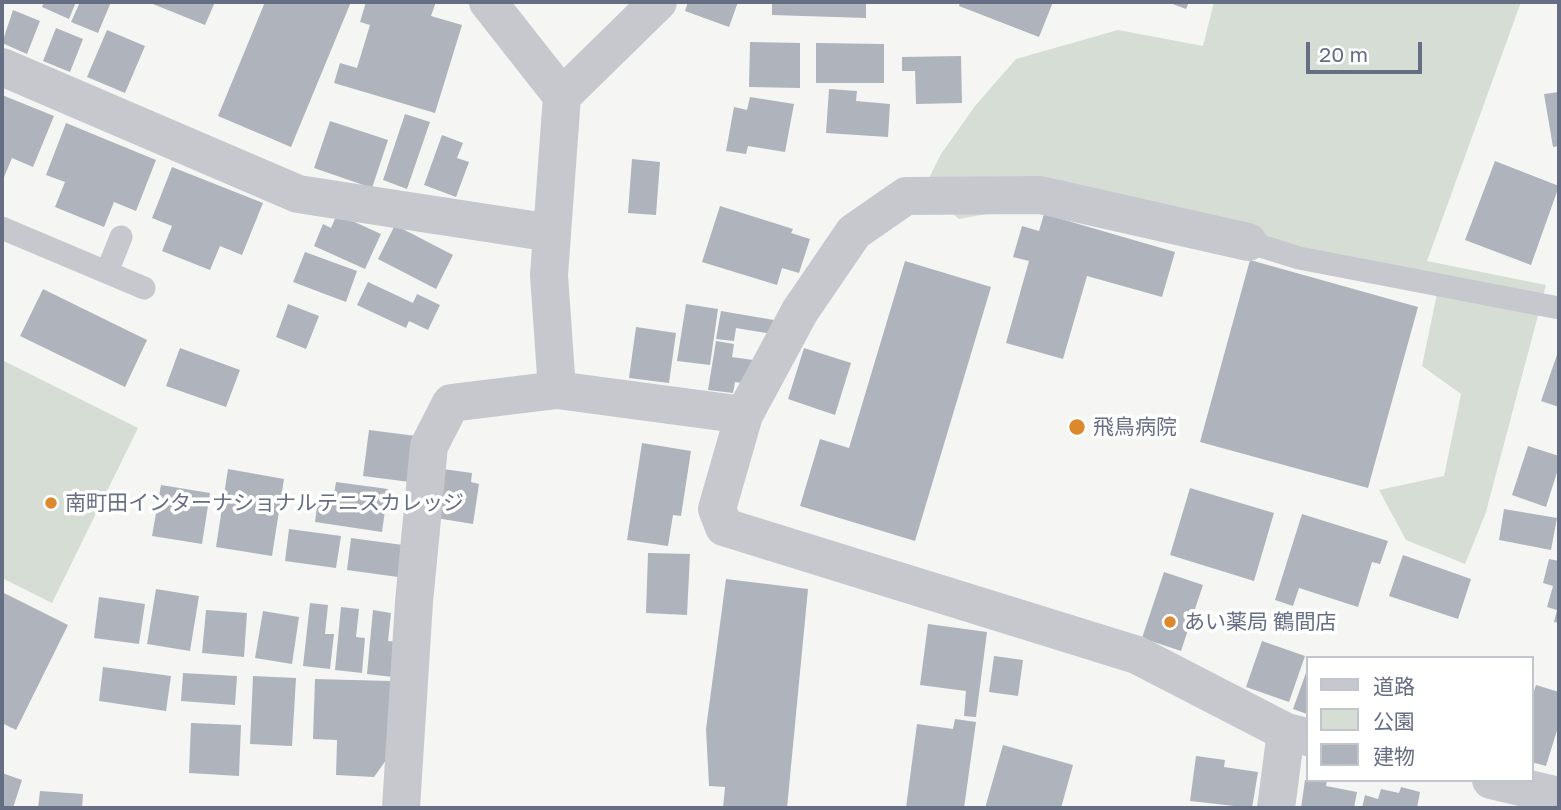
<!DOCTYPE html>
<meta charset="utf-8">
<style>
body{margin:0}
#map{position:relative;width:1561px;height:810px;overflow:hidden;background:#f5f6f3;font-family:"Golos Text","Noto Sans JP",sans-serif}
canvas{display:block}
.frame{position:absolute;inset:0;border:4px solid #666e83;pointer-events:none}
.legend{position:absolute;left:1306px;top:656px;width:228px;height:126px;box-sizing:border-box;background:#fff;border:2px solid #c2c5cd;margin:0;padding:9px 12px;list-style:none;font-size:21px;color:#666e83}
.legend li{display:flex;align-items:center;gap:14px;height:35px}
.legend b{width:35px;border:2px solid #c2c5cd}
.scale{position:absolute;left:1306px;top:42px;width:116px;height:32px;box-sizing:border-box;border:4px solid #666e83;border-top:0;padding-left:9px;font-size:21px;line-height:24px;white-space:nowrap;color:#666e83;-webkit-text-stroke:5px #fff;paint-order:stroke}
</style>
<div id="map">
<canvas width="1561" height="810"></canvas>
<div class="frame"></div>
<ul class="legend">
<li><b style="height:9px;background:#c7c8cd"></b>道路</li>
<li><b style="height:19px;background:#d5ddd4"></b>公園</li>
<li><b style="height:19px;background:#afb3bb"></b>建物</li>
</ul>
<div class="scale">20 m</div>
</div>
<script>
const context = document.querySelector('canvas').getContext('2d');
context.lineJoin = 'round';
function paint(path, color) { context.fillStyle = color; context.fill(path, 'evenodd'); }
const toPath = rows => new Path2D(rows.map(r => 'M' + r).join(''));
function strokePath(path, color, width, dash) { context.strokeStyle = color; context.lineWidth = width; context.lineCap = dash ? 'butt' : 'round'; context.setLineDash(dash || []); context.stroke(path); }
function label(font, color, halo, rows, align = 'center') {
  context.font = font + ' "Golos Text","Noto Sans JP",sans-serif'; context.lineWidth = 7; context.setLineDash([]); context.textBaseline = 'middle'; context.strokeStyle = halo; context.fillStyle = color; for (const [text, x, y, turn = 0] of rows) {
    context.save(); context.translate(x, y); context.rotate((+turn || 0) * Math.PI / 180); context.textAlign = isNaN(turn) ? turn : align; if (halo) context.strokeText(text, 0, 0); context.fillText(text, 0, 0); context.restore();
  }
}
paint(toPath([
 [1214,2,1521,2,1427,261,1546,285,1486,512,1465,564,1406,540,1379,490,1444,476,1461,394,1422,366,1438,289,1099,194,959,219,923,190,941,154,975,106,1016,59,1118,30,1203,46],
 [2,360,138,428,52,603,2,578]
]), '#d5ddd4');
paint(toPath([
 [44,2,76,2,69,19,42,7],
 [80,2,111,2,98,33,71,22],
 [148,2,215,2,205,25],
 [265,2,351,2,291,147,218,116],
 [366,2,436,2,431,16,462,25,435,113,334,83,340,63,357,68,370,25,360,22],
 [688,2,738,2,729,27,685,11],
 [772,2,866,2,866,18,772,15],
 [960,2,1053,2,1039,37,959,6],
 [1167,2,1189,2,1186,9],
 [13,10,40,21,27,54,2,43],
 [56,28,83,39,70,72,43,61],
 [107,30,145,46,125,93,87,77],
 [750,42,800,43,800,88,749,87],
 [816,43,884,44,884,83,816,83],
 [961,56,962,103,916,104,915,71,902,71,902,57],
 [829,89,857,91,856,101,890,104,888,137,826,133],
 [1559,92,1559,146,1553,147,1544,94],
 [2,95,54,116,33,167,12,158,2,182],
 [750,97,794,104,785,152,748,146,746,154,726,151,734,107,747,110],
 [405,114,430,122,407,189,383,180],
 [330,121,388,140,372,188,314,168],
 [66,123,156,160,136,211,114,202,104,227,55,207,65,182,46,175],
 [442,135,463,143,457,158,469,162,456,197,424,185],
 [632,159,660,162,656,215,628,213],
 [1495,161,1559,186,1531,265,1465,240],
 [172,167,263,203,242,255,220,246,210,270,162,251,172,226,152,218],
 [720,206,793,229,791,233,810,239,799,273,782,268,777,285,702,262],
 [337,214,381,234,365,269,314,246,323,224,331,228],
 [1044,214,1175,252,1162,297,1087,276,1063,359,1006,343,1029,261,1013,257,1022,226,1039,231],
 [395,225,453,255,436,289,378,259],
 [305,252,357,271,346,302,293,282],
 [1250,260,1418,307,1368,488,1200,442],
 [905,261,991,287,915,541,800,506,820,439,849,448],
 [368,282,413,303,417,294,440,305,428,330,409,321,406,328,357,305],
 [43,289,147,340,125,387,20,336],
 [288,304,319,316,306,349,276,337],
 [686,304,718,309,710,365,677,361],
 [721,311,774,320,772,334,736,328,734,341,716,339],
 [636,327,676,333,669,383,629,378],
 [716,341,734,344,732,357,753,360,749,384,735,382,733,393,708,390],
 [180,348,240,370,226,407,166,386],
 [804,348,851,363,835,415,788,399],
 [1559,349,1559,407,1541,401],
 [369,430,416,436,410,482,363,476],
 [642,443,691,451,681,516,673,515,668,546,627,540],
 [1528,446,1559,456,1559,466,1546,507,1512,495],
 [228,469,284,479,272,556,216,547],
 [443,469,472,473,471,482,479,484,473,524,436,518],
 [336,482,388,489,382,532,315,522,319,492,334,494],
 [161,485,210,493,202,544,152,536],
 [1190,488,1274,513,1254,581,1170,555],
 [1504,509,1557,518,1551,550,1499,540],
 [1302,514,1388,541,1380,564,1372,562,1358,607,1299,588,1293,606,1275,600],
 [289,529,341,536,336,568,285,561],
 [351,538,403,545,398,577,347,570],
 [648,553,690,554,687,615,646,613],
 [1403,555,1471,579,1458,619,1389,596],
 [1549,559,1559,561,1559,623,1554,622,1557,610,1547,607,1553,586,1543,583],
 [1164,572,1203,585,1181,651,1142,638],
 [726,579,808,589,787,808,723,808,725,787,709,786,706,729],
 [156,589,199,596,190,651,147,644],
 [2,592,68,625,16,730,2,723],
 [99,597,145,604,139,644,94,638],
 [310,603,328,605,325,634,334,634,330,669,303,666],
 [341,607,359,609,356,637,365,638,362,673,335,670],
 [206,610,247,613,244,657,202,653],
 [373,610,391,613,388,641,397,642,393,677,367,674],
 [263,611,299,617,292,664,255,658],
 [928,624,987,632,976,717,964,716,966,691,920,685],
 [1262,641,1305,656,1289,702,1246,687],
 [994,656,1023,660,1018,696,989,692],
 [103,667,171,676,166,711,99,701],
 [1307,670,1307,714,1293,709],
 [183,673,237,676,235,705,181,701],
 [253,676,296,678,292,746,250,744],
 [315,679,391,681,389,756,374,777,336,775,337,740,313,739],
 [1536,685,1559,692,1559,724,1546,766,1531,762,1531,700],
 [955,719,976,722,964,808,906,808,917,724,953,729],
 [191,723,241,725,239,776,189,773],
 [1003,745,1073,765,1061,808,985,808],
 [1196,756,1225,760,1224,767,1258,772,1252,808,1190,801],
 [2,773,22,780,13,808,2,808],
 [1305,780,1327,780,1326,786,1357,792,1354,808,1301,808],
 [1401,787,1420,792,1417,808,1362,808,1365,795,1378,799,1381,789,1399,793],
 [40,791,83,794,82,808,38,808]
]), '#afb3bb');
strokePath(toPath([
 [2,228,144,288],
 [1248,242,1299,258,1559,308],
 [107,272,121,237]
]), '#c7c8cd', 23);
strokePath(toPath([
 [488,2,562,96],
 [2,67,298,194,552,233],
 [1248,242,1040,195,906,196,854,232,800,311,744,415,717,509,724,527,1137,655,1286,732,1307,737],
 [557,390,549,275,562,96,658,2],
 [1491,780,1559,796],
 [401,808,414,602,429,446,451,403,557,390,744,415],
 [1276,808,1286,732]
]), '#c7c8cd', 38);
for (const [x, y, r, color] of [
 [1077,427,9,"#dc882d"],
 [51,503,7,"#dc882d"],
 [1170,622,7,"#dc882d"]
]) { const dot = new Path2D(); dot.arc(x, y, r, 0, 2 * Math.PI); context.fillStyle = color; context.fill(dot); strokePath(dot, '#fff', 2.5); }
label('21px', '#666e83', '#fff', [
 ["飛鳥病院",1093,427],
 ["南町田インターナショナルテニスカレッジ",65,503],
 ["あい薬局 鶴間店",1184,622]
], 'left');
</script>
